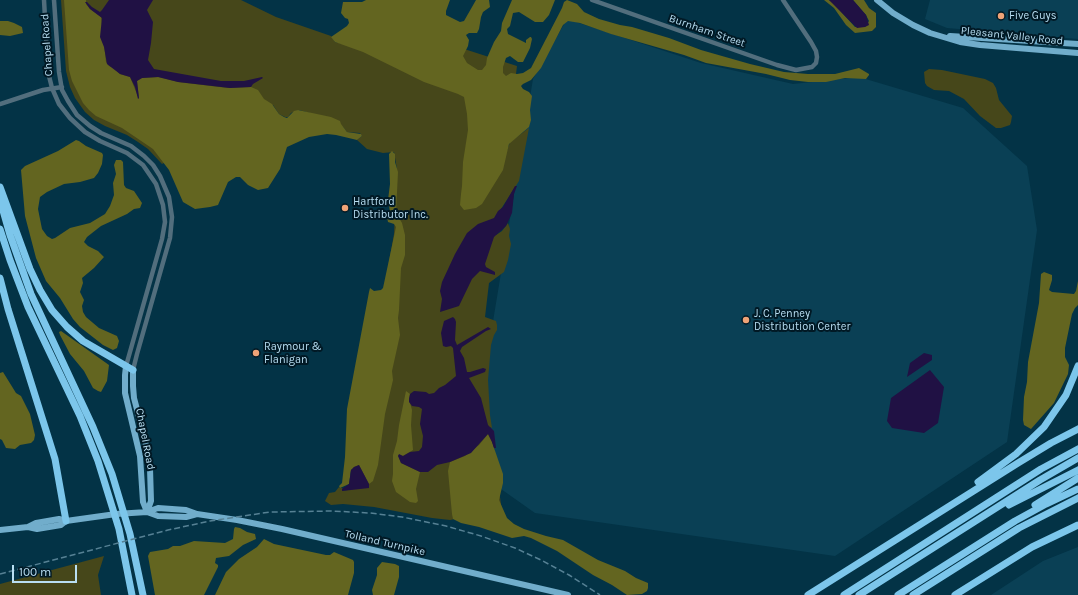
<!DOCTYPE html>
<style>
body{margin:0}
#map{position:relative;width:1078px;height:595px;overflow:hidden;background:#033346;font-family:Karla,sans-serif}
canvas{display:block}
.scale{position:absolute;left:12px;top:565px;width:65px;height:18px;box-sizing:border-box;border:2px solid #b9dff3;border-top:0;padding-left:5px;font-size:12px;line-height:14px;white-space:nowrap;color:#b9dff3;-webkit-text-stroke:3px #011925;paint-order:stroke}
</style>
<div id="map">
<canvas width="1078" height="595"></canvas>
<div class="scale">100 m</div>
</div>
<script>
const context = document.querySelector('canvas').getContext('2d');
context.lineJoin = 'round';
function paint(path, color) { context.fillStyle = color; context.fill(path, 'evenodd'); }
const toPath = rows => new Path2D(rows.map(r => 'M' + r).join(''));
function strokePath(path, color, width, dash) { context.strokeStyle = color; context.lineWidth = width; context.lineCap = dash ? 'butt' : 'round'; context.setLineDash(dash || []); context.stroke(path); }
function label(font, color, halo, rows, align = 'center') {
  context.font = font + ' Karla,sans-serif'; context.lineWidth = 4; context.setLineDash([]); context.textBaseline = 'middle'; context.strokeStyle = halo; context.fillStyle = color; for (const [text, x, y, turn = 0] of rows) {
    context.save(); context.translate(x, y); context.rotate((+turn || 0) * Math.PI / 180); context.textAlign = isNaN(turn) ? turn : align; if (halo) context.strokeText(text, 0, 0); context.fillText(text, 0, 0); context.restore();
  }
}
paint(toPath([
 [930,0,1078,0,1078,39,947,28,925,19],
 [567,19,701,63,793,84,859,77,963,108,1027,166,1037,230,1007,442,835,556,535,513,501,489,483,382,533,79],
 [1078,547,1078,595,991,595,1043,561]
]), '#0a4055');
paint(toPath([
 [61,0,241,0,276,17,331,36,335,42,343,44,399,28,517,66,506,153,510,142,529,128,519,181,501,209,496,235,502,231,508,223,510,229,509,236,511,244,508,260,504,272,489,283,485,317,496,321,497,325,497,330,494,335,491,345,488,380,490,415,492,428,490,427,505,532,453,519,455,519,450,520,432,518,374,507,343,504,331,505,325,501,329,493,335,492,339,487,340,488,343,488,342,489,342,491,348,490,394,234,397,169,394,152,383,153,367,149,357,140,362,136,360,133,347,132,343,127,310,113,299,110,291,113,288,117,285,117,279,114,273,105,162,164,148,149,138,142,127,135,105,126,94,120,85,112,75,98,70,87,66,71],
 [929,69,942,70,985,79,993,83,996,88,999,100,1012,116,1011,122,1010,125,1001,128,996,128,980,116,964,99,949,91,934,90,927,86,925,83,924,72],
 [104,556,98,575,101,595,0,595,0,584]
]), '#46471a');
paint(toPath([
 [64,0,86,0,86,4,90,9,101,17,106,62,109,66,114,68,120,74,130,77,139,99,137,81,142,78,159,77,178,82,228,88,251,87,258,90,264,99,272,104,279,114,284,117,287,118,294,111,298,110,331,117,340,121,341,124,347,132,361,134,362,136,357,140,336,135,327,134,309,137,287,147,280,169,268,188,258,190,248,185,240,177,236,177,228,182,218,205,210,207,195,209,183,202,169,170,153,149,122,128,96,116,89,110,83,103,72,81,69,70],
 [366,0,450,0,446,11,446,15,460,22,464,21,476,0,489,0,490,7,483,12,481,17,479,29,477,33,469,33,466,35,469,40,468,46,463,56,467,63,478,70,482,70,486,65,487,58,494,42,501,31,502,23,512,0,555,0,549,15,543,22,535,22,519,12,513,13,510,26,507,29,508,34,526,43,526,40,530,37,531,37,532,39,530,48,523,62,518,62,510,56,506,58,503,67,503,73,506,76,511,73,517,74,523,73,531,68,562,8,564,2,567,0,577,4,584,12,599,19,620,25,632,27,669,38,701,50,750,64,784,72,808,74,835,74,859,68,869,74,869,75,866,79,845,78,826,82,808,82,790,80,766,74,706,63,684,55,611,34,580,23,568,21,563,25,541,68,531,80,523,84,521,86,523,89,529,92,532,96,530,110,531,120,529,127,509,144,503,170,482,204,476,208,464,210,460,205,461,194,462,186,463,162,468,130,467,114,464,97,458,94,424,82,363,52,335,42,331,37,347,26,349,23,348,19,345,18,341,13,343,2,362,2],
 [824,0,829,0,833,3,855,27,865,27,869,21,866,15,853,0,864,0,869,8,876,13,876,27,872,31,855,33,846,25,834,8],
 [0,21,8,21,14,23,22,27,23,33,10,36,0,35],
 [76,140,79,141,86,146,102,153,103,155,102,164,98,173,94,178,80,182,64,184,47,192,40,197,38,209,42,229,47,236,52,239,55,238,70,228,90,223,105,214,110,206,114,195,113,183,116,174,114,165,116,160,121,160,123,162,124,185,126,188,134,191,142,203,140,208,134,209,127,214,101,226,87,237,84,242,88,246,98,251,104,257,94,268,82,278,83,283,80,292,84,300,82,306,83,312,86,317,99,328,117,336,119,341,117,348,113,350,103,345,80,327,73,319,60,298,46,281,36,258,25,216,21,170,25,166,58,151],
 [392,151,395,154,395,162,398,172,396,213,402,223,405,235,405,255,401,268,399,310,398,318,400,335,392,371,393,380,385,414,378,465,373,481,369,484,359,465,354,467,351,470,349,484,340,488,339,486,342,483,345,457,347,409,369,292,370,288,374,291,381,290,383,288,396,227,394,224,388,222,387,217,390,212,388,200,390,184,389,154],
 [1044,272,1052,275,1052,280,1049,290,1052,292,1074,294,1076,291,1078,281,1078,305,1075,308,1072,314,1065,348,1065,357,1069,365,1068,374,1054,403,1031,429,1024,425,1023,420,1024,397,1027,382,1028,362,1039,303,1041,274],
 [61,331,109,365,107,381,101,392,98,391,93,388,84,371,70,354,60,335,59,332],
 [3,372,16,393,21,396,30,414,35,435,34,440,31,443,20,445,15,449,6,448,2,440,0,439,0,373],
 [406,391,410,394,409,399,412,410,411,425,413,450,403,456,398,455,401,463,420,472,416,489,418,501,416,503,410,502,396,492,392,481,393,474,393,455,397,441,399,425],
 [488,434,492,442,503,474,503,483,499,500,507,518,514,524,524,529,546,536,563,540,598,560,625,571,636,578,648,583,648,588,647,591,642,594,627,595,612,585,593,575,557,551,531,538,524,536,512,538,479,527,461,523,453,519,452,514,448,471,450,462,465,456,479,445],
 [235,527,240,528,247,532,255,534,256,539,243,545,229,556,216,558,215,563,218,565,218,567,204,595,155,595,148,556,150,552,168,549,173,546,180,546,194,541,225,543,233,539,234,529],
 [264,539,274,544,326,555,330,555,334,552,353,560,354,562,354,573,348,595,215,595,226,572,239,559,257,547],
 [382,562,395,564,399,566,399,577,394,595,373,595,372,590,377,575,377,568]
]), '#636520');
paint(toPath([
 [109,0,153,0,147,10,153,22,151,43,148,60,154,69,221,81,244,81,262,77,263,78,253,84,251,87,230,88,178,82,158,77,142,78,137,81,139,98,138,99,135,87,130,77,120,74,107,64,104,47,100,37,102,18,90,9,85,2,87,2,92,7,100,12,102,10],
 [829,0,853,0,866,15,869,25,865,27,857,28],
 [515,186,517,186,514,194,512,213,506,226,494,237,485,264,486,267,495,272,495,275,480,271,472,279,459,306,440,312,442,299,440,291,442,282,455,254,467,233,478,224,494,218,498,211,503,207],
 [453,317,455,319,456,322,455,340,457,345,488,327,491,329,486,331,462,347,460,351,464,358,467,372,470,372,483,368,486,369,485,372,469,378,481,398,488,425,494,431,496,448,494,448,492,442,488,434,471,453,450,462,437,465,428,472,420,472,401,463,398,456,399,454,403,456,410,452,419,451,422,447,423,436,420,424,422,409,419,407,412,406,409,402,409,399,410,394,414,391,426,392,429,394,434,393,439,388,445,385,456,376,453,348,451,346,446,347,443,346,441,333,444,321],
 [924,353,932,355,932,360,907,377,910,363],
 [930,370,944,387,938,423,924,433,892,428,887,421,891,398],
 [359,465,369,484,369,488,342,491,342,489,349,484,351,470,354,467]
]), '#201144');
strokePath(toPath([
 [44,0,48,72,52,88,59,104,70,118,85,132,100,141,127,153,143,165,156,184,163,205,165,222,162,239,126,366],
 [54,0,59,72,62,90,68,101,77,115,90,126,101,133,131,146,144,156,153,165,160,176,169,197,172,217,170,238,137,354,133,370],
 [592,0,777,65,796,70,812,67,816,63,817,57,816,51,811,42,783,0],
 [0,104,43,90,62,87]
]), '#526e7d', 4.5);
strokePath(toPath([
 [877,0,893,13,913,25,930,33,960,42,980,45,1078,53],
 [950,36,1078,44],
 [126,366,125,375,125,393,140,456,143,502,147,512],
 [133,370,133,386,134,398,145,440,150,468,151,501,147,512],
 [147,512,158,516,186,517,197,514],
 [28,527,36,523,59,519,66,521,116,514,147,512,158,508,186,510,197,514,237,520,282,529,568,595],
 [0,530,28,527,37,529,61,525,66,521]
]), '#71adcb', 6);
strokePath(toPath([
 [0,187,30,269,40,290,52,310,67,327,83,341,133,370],
 [0,200,10,235,31,294,93,427,112,474,130,534,143,595],
 [0,229,10,260,28,307,80,416,98,461,119,529,132,595],
 [0,278,8,309,55,459,66,521],
 [978,482,1016,454,1044,427,1066,395,1078,366],
 [1009,505,1078,470],
 [1035,505,1078,478],
 [808,595,1018,463,1051,443,1078,429],
 [844,595,1041,469,1078,449],
 [859,595,1040,480,1078,458],
 [898,595,1015,521,1046,504,1078,489],
 [913,595,1019,528,1078,498],
 [955,595,1032,547,1078,525]
]), '#7cc6eb', 7);
strokePath(toPath([
 [0,574,168,530,210,521,270,512,332,511,370,513,402,517,446,526,481,536,515,548,541,560,569,575,600,595]
]), '#568194', 1.5, [6, 3]);
for (const [x, y, r, color] of [
 [1001,16,4,"#efa377"],
 [345,208,4,"#efa377"],
 [746,320,4,"#efa377"],
 [256,353,4,"#efa377"]
]) { const dot = new Path2D(); dot.arc(x, y, r, 0, 2 * Math.PI); context.fillStyle = color; context.fill(dot); strokePath(dot, '#011925', 1.5); }
label('11px', '#b9dff3', '#011925', [
 ["Five Guys",1009,16],
 ["Hartford",353,202],
 ["Distributor Inc.",353,215],
 ["J. C. Penney",754,314],
 ["Distribution Center",754,327],
 ["Raymour &",264,347],
 ["Flanigan",264,360]
], 'left');
label('11px', '#b9dff3', '#011925', [
 ["Burnham Street",707,31,19],
 ["Pleasant Valley Road",1012,36,6],
 ["Chapel Road",47,45,-94],
 ["Chapel Road",145,439,79],
 ["Tolland Turnpike",385,543,13]
]);
</script>
